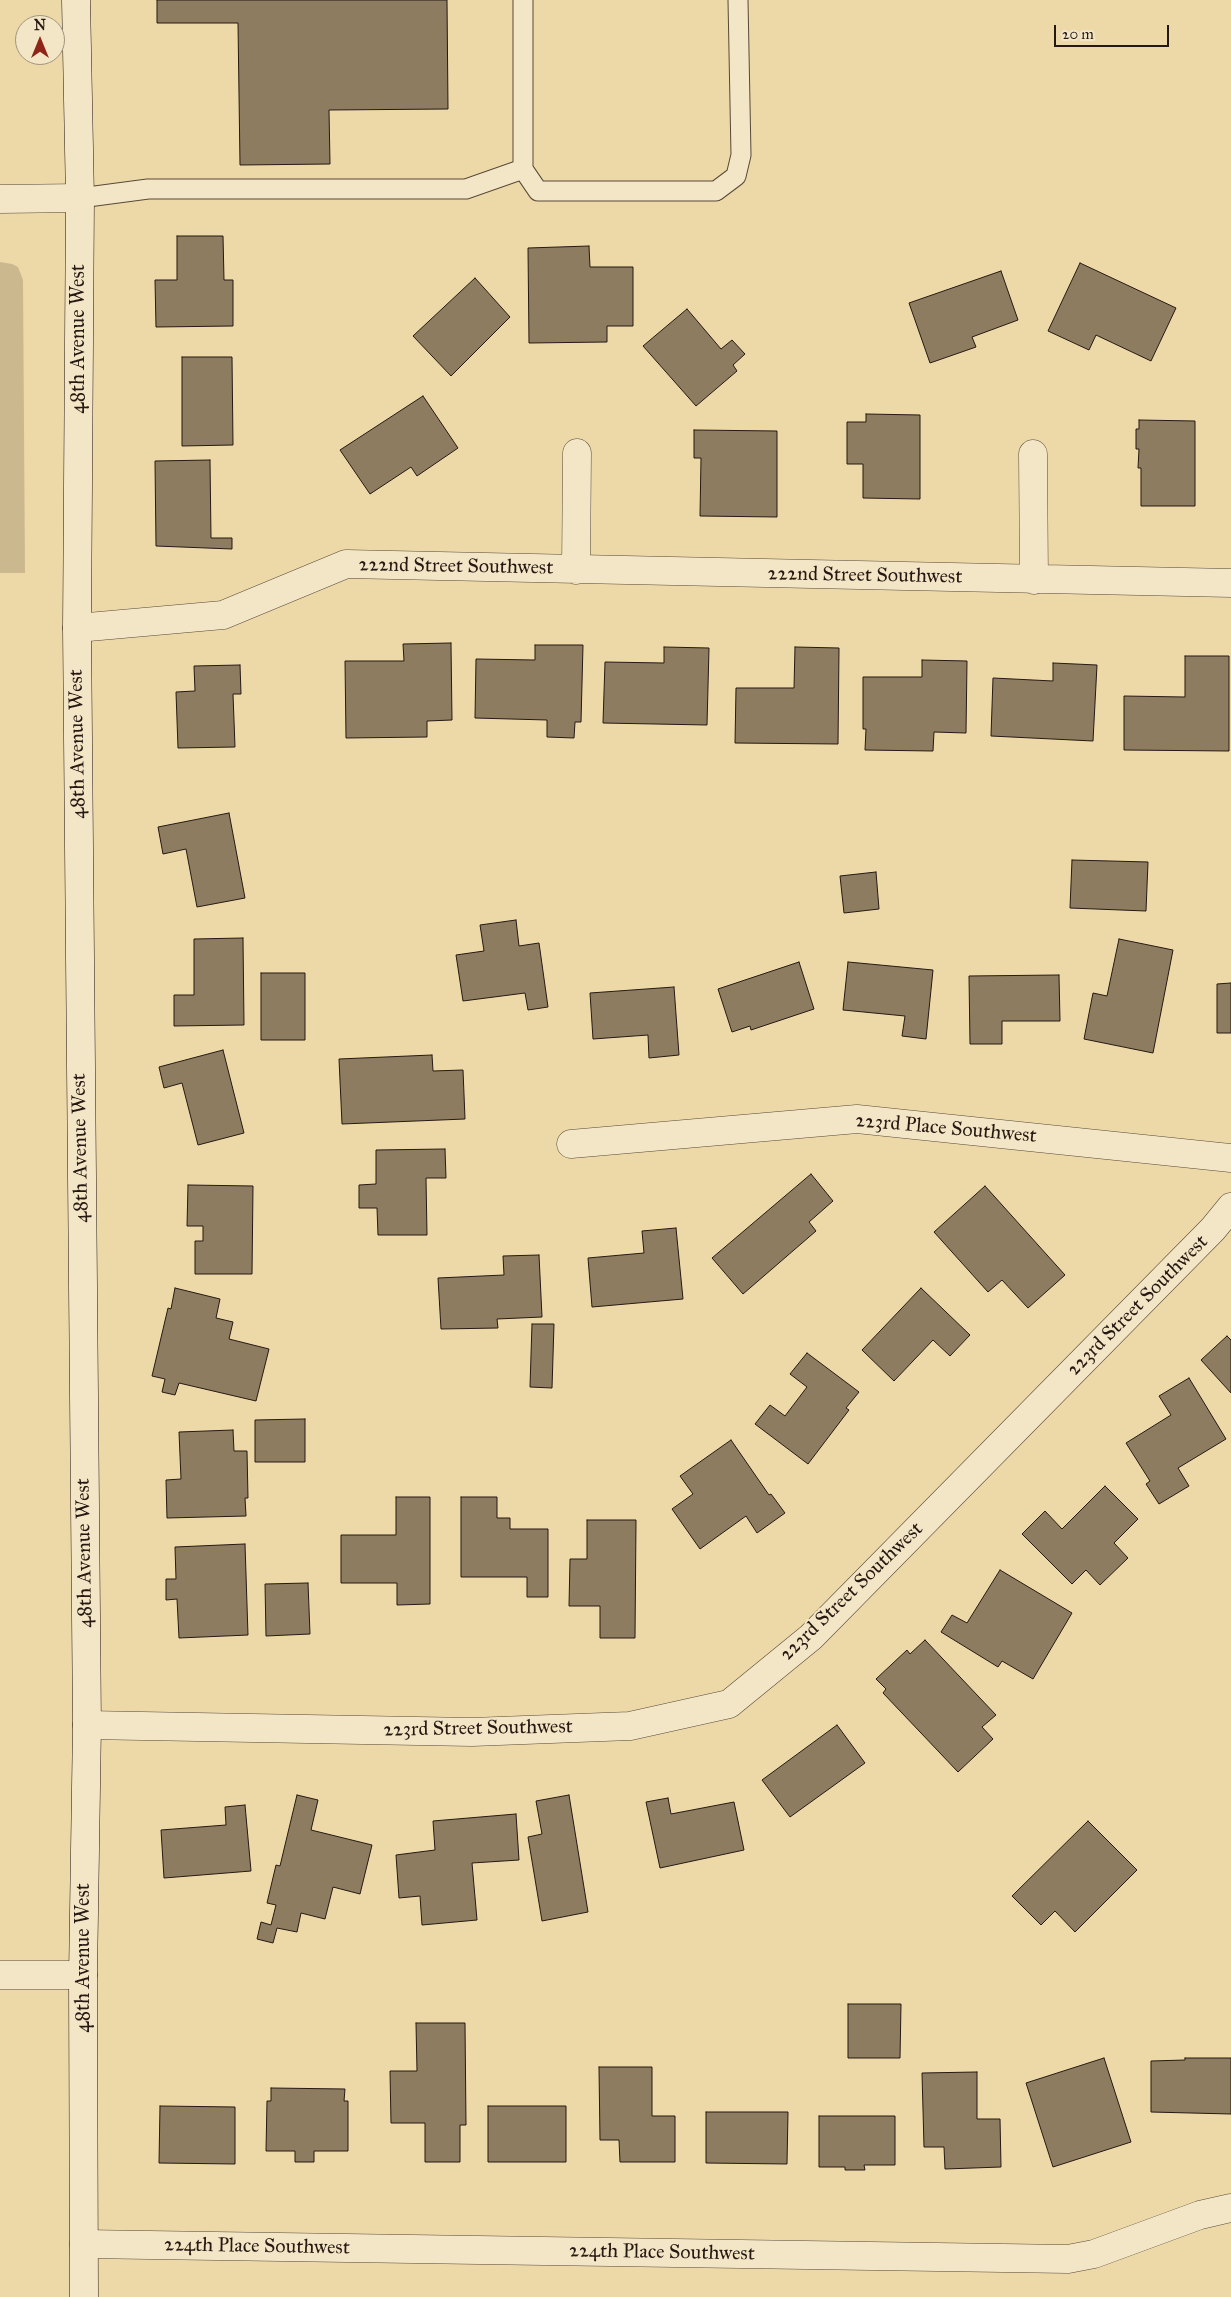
<!DOCTYPE html>
<style>
body{margin:0}
#map{position:relative;width:1231px;height:2297px;overflow:hidden;background:#edd8a8;font-family:"IM FELL Great Primer",serif}
canvas{display:block}
.north{position:absolute;left:15px;top:15px;width:50px;height:50px;box-sizing:border-box;background:#f3e6c6;border:1px solid #a1947e;border-radius:50%;rotate:0deg;font-size:14px;font-weight:700;line-height:20px;text-align:center;color:#261913}
.north::after{content:'';display:block;margin:auto;width:18px;height:22px;background:#8f2418;clip-path:polygon(50% 0,100% 100%,50% 72%,0 100%)}
.scale{position:absolute;left:1054px;top:25px;width:115px;height:22px;box-sizing:border-box;border:2px solid #261913;border-top:0;padding-left:6px;font-size:15px;line-height:18px;white-space:nowrap;color:#261913;-webkit-text-stroke:4px #f3e6c6;paint-order:stroke}
</style>
<div id="map">
<canvas width="1231" height="2297"></canvas>
<div class="north">N</div>
<div class="scale">20 m</div>
</div>
<script>
const context = document.querySelector('canvas').getContext('2d');
context.lineJoin = 'round';
function paint(path, color) { context.fillStyle = color; context.fill(path, 'evenodd'); }
const toPath = rows => new Path2D(rows.map(r => 'M' + r).join(''));
function strokePath(path, color, width, dash) { context.strokeStyle = color; context.lineWidth = width; context.lineCap = dash ? 'butt' : 'round'; context.setLineDash(dash || []); context.stroke(path); }
function label(font, color, halo, rows, align = 'center') {
  context.font = font + ' "IM FELL Great Primer",serif'; context.lineWidth = 4; context.setLineDash([]); context.textBaseline = 'middle'; context.strokeStyle = halo; context.fillStyle = color; for (const [text, x, y, turn = 0] of rows) {
    context.save(); context.translate(x, y); context.rotate((+turn || 0) * Math.PI / 180); context.textAlign = isNaN(turn) ? turn : align; if (halo) context.strokeText(text, 0, 0); context.fillText(text, 0, 0); context.restore();
  }
}
paint(toPath([
 [0,262,12,264,18,267,23,280,25,573,0,573]
]), '#cbb88f');
const building = toPath([
 [157,0,447,0,448,109,329,110,330,164,240,165,238,23,157,23,157,0],
 [177,236,223,236,224,280,233,280,233,326,156,327,155,280,177,280,177,236],
 [589,246,590,267,633,267,633,326,607,326,607,342,529,343,528,248,589,246],
 [1080,263,1176,308,1151,361,1096,335,1089,350,1048,331,1080,263],
 [1001,271,1018,320,972,337,976,347,930,363,909,303,1001,271],
 [475,278,510,317,451,376,413,336,475,278],
 [687,309,721,349,732,340,745,354,733,365,737,371,696,406,643,346,687,309],
 [182,357,232,357,233,445,182,446,182,357],
 [423,396,458,448,417,476,411,467,370,494,340,450,423,396],
 [866,414,920,415,920,499,863,498,863,464,847,464,847,422,866,422,866,414],
 [1139,420,1195,421,1195,506,1141,506,1141,468,1138,468,1139,449,1136,449,1136,429,1139,429,1139,420],
 [694,430,777,431,777,517,700,516,701,458,694,458,694,430],
 [210,460,211,538,232,538,232,549,156,546,155,461,210,460],
 [451,643,452,720,427,721,427,737,346,738,345,661,404,661,403,644,451,643],
 [535,645,583,645,581,722,575,722,574,738,547,737,547,720,475,718,476,659,535,660,535,645],
 [664,647,709,648,707,725,603,723,605,662,664,663,664,647],
 [795,647,839,648,838,744,735,743,736,688,794,688,795,647],
 [1185,656,1229,656,1229,751,1124,750,1124,696,1185,697,1185,656],
 [922,660,967,661,966,733,934,732,933,751,865,750,866,729,863,729,863,677,922,677,922,660],
 [1053,663,1097,665,1093,741,991,736,993,678,1053,681,1053,663],
 [240,665,241,694,233,694,235,747,178,748,176,692,195,691,194,666,240,665],
 [229,813,245,898,197,907,186,849,163,854,158,827,229,813],
 [1072,860,1148,862,1146,911,1070,908,1072,860],
 [876,872,879,909,844,913,840,876,876,872],
 [516,920,519,946,539,943,548,1007,528,1010,525,993,463,1001,456,955,484,951,480,925,516,920],
 [243,938,244,1025,174,1026,174,995,194,995,194,939,243,938],
 [1119,939,1173,950,1153,1053,1084,1039,1093,993,1107,996,1119,939],
 [799,962,814,1009,751,1030,750,1026,732,1032,718,989,799,962],
 [848,962,933,970,926,1039,902,1036,905,1016,843,1010,848,962],
 [261,973,305,973,305,1040,261,1040,261,973],
 [1059,975,1060,1021,1002,1021,1002,1044,970,1044,969,976,1059,975],
 [1231,983,1231,1033,1217,1033,1217,984,1231,983],
 [674,987,679,1055,649,1058,648,1035,593,1039,590,993,674,987],
 [223,1050,244,1133,198,1145,182,1083,164,1088,159,1067,223,1050],
 [432,1055,433,1071,463,1070,465,1119,342,1124,339,1059,432,1055],
 [445,1149,446,1178,426,1178,427,1235,378,1235,377,1208,359,1208,359,1185,376,1184,376,1150,445,1149],
 [811,1174,833,1201,809,1222,816,1231,743,1294,712,1258,811,1174],
 [188,1185,253,1186,252,1274,195,1274,195,1241,203,1241,203,1226,187,1226,188,1185],
 [985,1186,1065,1275,1028,1308,1002,1280,988,1292,934,1232,985,1186],
 [676,1228,683,1299,592,1307,588,1258,644,1253,642,1231,676,1228],
 [539,1255,542,1317,497,1319,498,1328,441,1329,438,1278,504,1275,503,1256,539,1255],
 [175,1288,220,1299,216,1318,233,1322,229,1339,269,1349,256,1401,179,1383,175,1395,162,1392,165,1379,152,1376,168,1308,171,1309,175,1288],
 [921,1288,970,1335,950,1356,933,1340,894,1381,862,1350,921,1288],
 [532,1324,554,1324,552,1388,530,1387,532,1324],
 [1227,1336,1231,1340,1231,1393,1201,1360,1227,1336],
 [807,1353,859,1392,846,1408,849,1410,808,1464,755,1424,770,1405,785,1416,807,1387,790,1374,807,1353],
 [1189,1378,1226,1439,1178,1468,1189,1486,1159,1504,1146,1484,1150,1481,1126,1443,1171,1415,1159,1396,1189,1378],
 [305,1419,305,1462,255,1462,255,1420,305,1419],
 [233,1430,234,1451,247,1451,248,1498,245,1498,246,1516,167,1518,166,1480,181,1479,179,1432,233,1430],
 [731,1440,769,1495,771,1494,785,1513,757,1533,746,1516,700,1549,672,1509,693,1494,680,1476,731,1440],
 [1105,1486,1138,1519,1114,1543,1128,1558,1100,1585,1086,1570,1072,1584,1022,1534,1045,1511,1062,1529,1105,1486],
 [396,1497,430,1497,430,1604,397,1605,397,1583,341,1583,341,1535,396,1535,396,1497],
 [461,1497,497,1497,497,1518,510,1518,510,1529,548,1529,548,1597,527,1597,527,1577,461,1577,461,1497],
 [587,1520,636,1520,635,1638,600,1638,600,1606,569,1606,570,1559,587,1559,587,1520],
 [245,1544,248,1635,179,1638,177,1599,166,1600,166,1579,176,1579,175,1547,245,1544],
 [1000,1570,1072,1613,1033,1679,1002,1661,998,1667,941,1632,952,1615,967,1623,1000,1570],
 [308,1583,310,1634,266,1636,265,1584,308,1583],
 [925,1640,996,1715,982,1727,993,1739,958,1772,883,1693,886,1689,876,1679,907,1650,910,1654,925,1640],
 [837,1725,865,1763,790,1817,762,1780,837,1725],
 [297,1795,318,1800,311,1830,372,1845,360,1894,333,1887,325,1919,301,1913,297,1932,277,1928,273,1943,257,1939,261,1922,271,1925,276,1905,267,1903,276,1865,280,1866,297,1795],
 [569,1795,588,1912,542,1921,528,1837,542,1834,536,1801,569,1795],
 [668,1798,671,1814,734,1802,744,1850,660,1868,646,1802,668,1798],
 [245,1805,251,1871,164,1878,161,1830,226,1825,225,1807,245,1805],
 [516,1814,519,1860,472,1863,477,1920,422,1925,420,1896,399,1898,396,1855,435,1850,433,1821,516,1814],
 [1088,1821,1137,1870,1075,1932,1055,1911,1041,1925,1012,1896,1088,1821],
 [848,2004,901,2004,900,2058,848,2058,848,2004],
 [416,2023,465,2023,466,2125,460,2125,460,2162,425,2162,425,2123,391,2123,390,2071,417,2071,416,2023],
 [1104,2058,1131,2142,1053,2167,1026,2083,1104,2058],
 [1185,2058,1231,2058,1231,2114,1151,2112,1151,2061,1185,2060,1185,2058],
 [599,2067,652,2067,652,2116,675,2116,675,2162,620,2162,619,2140,600,2140,599,2067],
 [977,2072,977,2119,1000,2119,1001,2167,945,2169,944,2147,924,2147,922,2073,977,2072],
 [271,2088,345,2089,344,2101,348,2101,348,2151,314,2151,314,2162,295,2162,295,2151,266,2151,267,2101,271,2101,271,2088],
 [160,2106,235,2107,235,2164,159,2163,160,2106],
 [488,2106,566,2106,566,2162,488,2162,488,2106],
 [706,2112,788,2112,787,2164,706,2163,706,2112],
 [819,2116,895,2116,895,2165,864,2165,865,2170,845,2170,845,2167,819,2167,819,2116]
]);
paint(building, '#8d7c60');
strokePath(building, '#261913', 1);
const service = toPath([
 [523,169,538,191,716,191,736,176,741,155,738,0],
 [80,198,148,189,466,189,523,169,523,0]
]);
const minor = toPath([
 [1033,454,1034,580],
 [576,570,577,453],
 [77,628,223,615,346,564,1231,583],
 [571,1144,857,1119,1231,1158],
 [87,1725,472,1732,630,1726,729,1704,811,1637,1213,1229,1231,1207],
 [0,1975,83,1975],
 [84,2244,1068,2259,1094,2254,1200,2215,1231,2208]
]);
const tertiary = toPath([
 [0,199,80,198]
]);
const secondary = toPath([
 [76,0,80,198,77,628,87,1725,83,1975,84,2297]
]);
strokePath(service, '#584938', 21);
strokePath(minor, '#584938', 29);
strokePath(tertiary, '#584938', 29);
strokePath(secondary, '#261913', 29);
strokePath(service, '#f3e6c6', 19);
strokePath(minor, '#f3e6c6', 28);
strokePath(tertiary, '#f3e6c6', 28);
strokePath(secondary, '#f3e6c6', 28);
label('20px', '#261913', '#f3e6c6', [
 ["48th Avenue West",79,339,-90],
 ["222nd Street Southwest",456,567,1],
 ["222nd Street Southwest",865,576,1],
 ["48th Avenue West",78,744,-91],
 ["223rd Place Southwest",946,1129,5],
 ["48th Avenue West",81,1148,-91],
 ["223rd Street Southwest",1138,1306,-45],
 ["48th Avenue West",85,1553,-91],
 ["223rd Street Southwest",852,1592,-44],
 ["223rd Street Southwest",478,1729,-1],
 ["48th Avenue West",84,1958,-90],
 ["224th Place Southwest",257,2247,1],
 ["224th Place Southwest",662,2253,1]
]);
</script>
